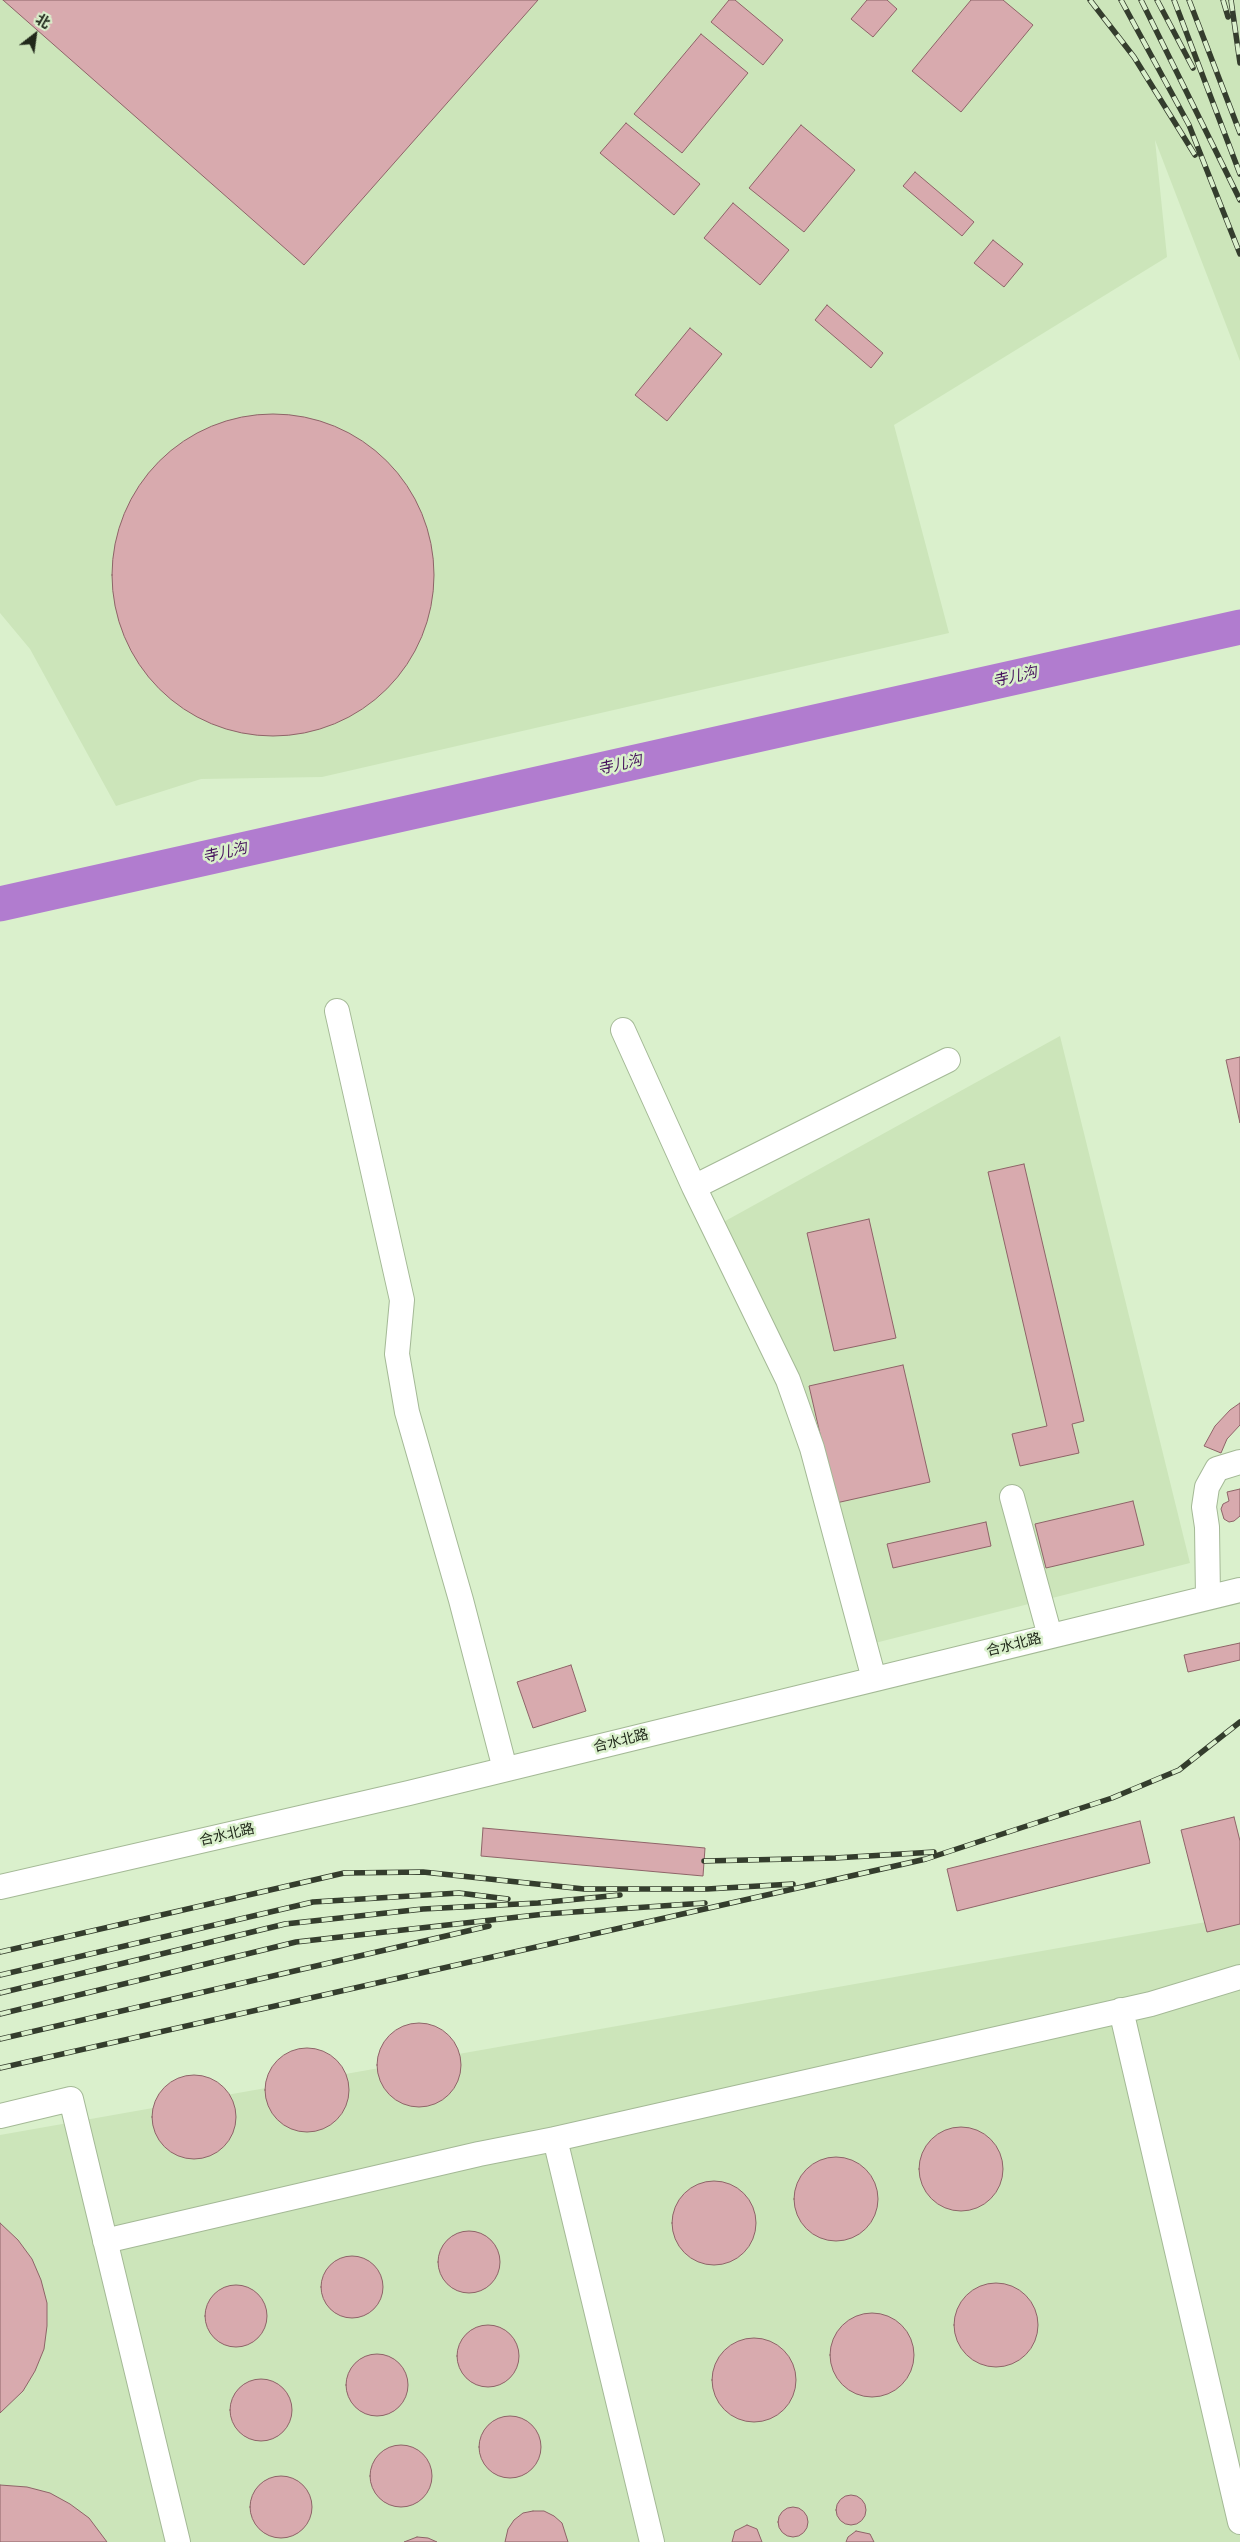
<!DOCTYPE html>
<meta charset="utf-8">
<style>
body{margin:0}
#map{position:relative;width:1240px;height:2542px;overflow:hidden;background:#daf0cc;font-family:Figtree,"Noto Sans SC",sans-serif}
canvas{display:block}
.north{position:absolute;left:10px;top:10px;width:50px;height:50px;-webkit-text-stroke:4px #daf0cc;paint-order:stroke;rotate:30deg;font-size:14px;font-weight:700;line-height:20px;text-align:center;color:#21291b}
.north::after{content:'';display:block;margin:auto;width:18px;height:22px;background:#21291b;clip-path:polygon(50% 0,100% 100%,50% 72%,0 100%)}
</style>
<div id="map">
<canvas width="1240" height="2542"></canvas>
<div class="north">北</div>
</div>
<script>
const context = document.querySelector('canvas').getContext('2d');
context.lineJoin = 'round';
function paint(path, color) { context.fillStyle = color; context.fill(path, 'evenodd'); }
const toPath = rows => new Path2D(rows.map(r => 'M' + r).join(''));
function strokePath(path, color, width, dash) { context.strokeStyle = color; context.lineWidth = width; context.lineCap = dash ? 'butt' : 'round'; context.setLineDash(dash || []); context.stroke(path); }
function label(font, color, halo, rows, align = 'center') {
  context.font = font + ' Figtree,"Noto Sans SC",sans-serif'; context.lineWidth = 5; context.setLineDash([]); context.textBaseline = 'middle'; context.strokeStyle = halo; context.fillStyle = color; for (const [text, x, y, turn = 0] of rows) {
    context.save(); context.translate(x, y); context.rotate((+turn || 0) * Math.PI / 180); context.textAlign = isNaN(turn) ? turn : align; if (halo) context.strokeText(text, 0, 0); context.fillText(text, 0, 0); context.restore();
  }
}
paint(toPath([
 [0,0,1240,0,1240,361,1155,140,1167,257,894,425,949,633,322,777,201,779,116,806,30,649,0,613],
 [1060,1036,1190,1563,875,1643,804,1389,709,1230],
 [1240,1916,1240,2542,0,2542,0,2135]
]), '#cce5ba');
strokePath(toPath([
 [0,904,1240,627]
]), '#b17ccf', 35);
const building = toPath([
 [3,0,538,0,304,265,3,0],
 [729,0,735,0,783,40,763,65,711,22,729,0],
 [867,0,887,0,897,9,873,37,851,19,867,0],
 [971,0,1003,0,1033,25,961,112,912,71,971,0],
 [701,34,748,73,682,153,634,114,701,34],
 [626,123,700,184,674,215,600,153,626,123],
 [801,125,855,170,804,232,749,188,801,125],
 [915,172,974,222,962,236,903,186,915,172],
 [733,203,789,250,760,285,704,238,733,203],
 [993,240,1023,264,1004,287,974,263,993,240],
 [827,305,883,353,871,368,815,320,827,305],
 [690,328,722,354,667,421,635,395,690,328],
 '112 575a161 161 0 1 1 322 0a161 161 0 1 1-322 0Z',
 [1240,1057,1240,1123,1226,1060,1240,1057],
 [1024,1164,1084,1421,1072,1424,1079,1453,1020,1466,1012,1434,1047,1426,988,1172,1024,1164],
 [869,1219,896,1338,834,1351,807,1233,869,1219],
 [903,1365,930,1482,836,1503,809,1386,903,1365],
 [1240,1403,1240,1425,1227,1439,1221,1453,1204,1446,1215,1426,1230,1410,1240,1403],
 [1240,1489,1240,1516,1234,1521,1229,1522,1224,1519,1221,1509,1223,1504,1229,1501,1227,1492,1240,1489],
 [1133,1501,1144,1545,1046,1568,1035,1524,1133,1501],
 [986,1522,991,1546,893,1568,887,1544,986,1522],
 [1240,1643,1240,1660,1188,1672,1184,1655,1240,1643],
 [571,1665,586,1711,533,1728,517,1682,571,1665],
 [1234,1817,1240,1841,1240,1924,1207,1932,1181,1830,1234,1817],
 [1140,1821,1150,1863,957,1911,947,1869,1140,1821],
 [483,1828,705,1848,703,1876,481,1856,483,1828],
 '377 2065a42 42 0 1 1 84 0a42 42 0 1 1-84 0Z',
 '265 2090a42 42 0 1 1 84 0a42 42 0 1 1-84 0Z',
 '152 2117a42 42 0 1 1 84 0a42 42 0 1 1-84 0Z',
 '919 2169a42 42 0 1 1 84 0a42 42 0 1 1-84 0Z',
 '794 2199a42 42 0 1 1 84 0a42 42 0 1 1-84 0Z',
 '672 2223a42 42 0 1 1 84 0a42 42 0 1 1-84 0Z',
 [0,2223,18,2240,32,2259,41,2280,47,2303,47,2326,44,2349,35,2371,23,2391,0,2413,0,2223],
 '438 2262a31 31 0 1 1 62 0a31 31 0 1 1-62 0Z',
 '321 2287a31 31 0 1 1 62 0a31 31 0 1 1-62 0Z',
 '954 2325a42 42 0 1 1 84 0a42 42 0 1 1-84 0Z',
 '205 2316a31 31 0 1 1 62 0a31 31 0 1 1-62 0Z',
 '830 2355a42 42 0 1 1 84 0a42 42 0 1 1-84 0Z',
 '457 2356a31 31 0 1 1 62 0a31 31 0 1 1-62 0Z',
 '712 2380a42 42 0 1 1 84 0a42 42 0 1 1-84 0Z',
 '346 2385a31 31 0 1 1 62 0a31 31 0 1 1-62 0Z',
 '230 2410a31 31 0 1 1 62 0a31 31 0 1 1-62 0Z',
 '479 2447a31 31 0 1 1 62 0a31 31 0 1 1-62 0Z',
 '370 2476a31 31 0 1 1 62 0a31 31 0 1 1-62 0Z',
 '250 2507a31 31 0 1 1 62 0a31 31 0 1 1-62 0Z',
 [0,2485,27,2487,50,2493,70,2504,89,2518,107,2542,0,2542,0,2485],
 '836 2510a15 15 0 1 1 30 0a15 15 0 1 1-30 0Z',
 '778 2522a15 15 0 1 1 30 0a15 15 0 1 1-30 0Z',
 [533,2511,544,2511,554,2516,562,2523,568,2542,505,2542,508,2529,514,2520,523,2513,533,2511],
 [747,2525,757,2529,762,2542,732,2542,735,2531,747,2525],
 [856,2531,870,2534,874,2542,846,2542,848,2537,856,2531],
 [417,2537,428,2538,437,2542,404,2542,417,2537]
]);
paint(building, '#d8aaae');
strokePath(building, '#8e6468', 1);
const minor = toPath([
 [337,1011,402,1300,397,1354,407,1412,461,1600,505,1769],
 [623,1030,694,1187,788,1380,812,1448,874,1679],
 [694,1187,948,1060],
 [1012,1497,1050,1636],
 [1208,1597,1207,1527,1204,1507,1207,1487,1217,1469,1240,1462],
 [0,1887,409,1793,1240,1590],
 [1121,2010,1240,2522],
 [0,2116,71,2099,178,2542],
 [555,2139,652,2542],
 [105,2241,479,2154,555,2139,1151,2004,1240,1977]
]);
strokePath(minor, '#a4b996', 26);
strokePath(minor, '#fff', 24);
const rail = toPath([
 [1090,0,1134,57,1195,155],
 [1121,0,1189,125,1240,254],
 [1141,0,1240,200],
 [1157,0,1193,68],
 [1174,0,1240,174],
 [1189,0,1240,133],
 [1223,0,1228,17],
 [1231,0,1240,63],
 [704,1861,835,1858,934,1852],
 [0,1952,344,1873,423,1872,584,1889,707,1889,793,1884],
 [0,1975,313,1902,459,1893,508,1899],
 [0,1993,285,1924,423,1909,538,1903,620,1895],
 [0,2014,296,1942,545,1914,705,1903],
 [0,2039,489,1926],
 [0,2068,926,1859,1112,1798,1179,1770,1240,1722]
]);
strokePath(rail, '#343d2d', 5.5);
strokePath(rail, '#daf0cc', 4, [11]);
label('14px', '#21291b', '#daf0cc', [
 ["合水北路",1014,1645,-14],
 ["合水北路",621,1741,-14],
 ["合水北路",227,1835,-13]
]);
label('italic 15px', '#46125d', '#daf0cc', [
 ["寺儿沟",1015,677,-13],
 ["寺儿沟",620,765,-13],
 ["寺儿沟",225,853,-13]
]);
</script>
